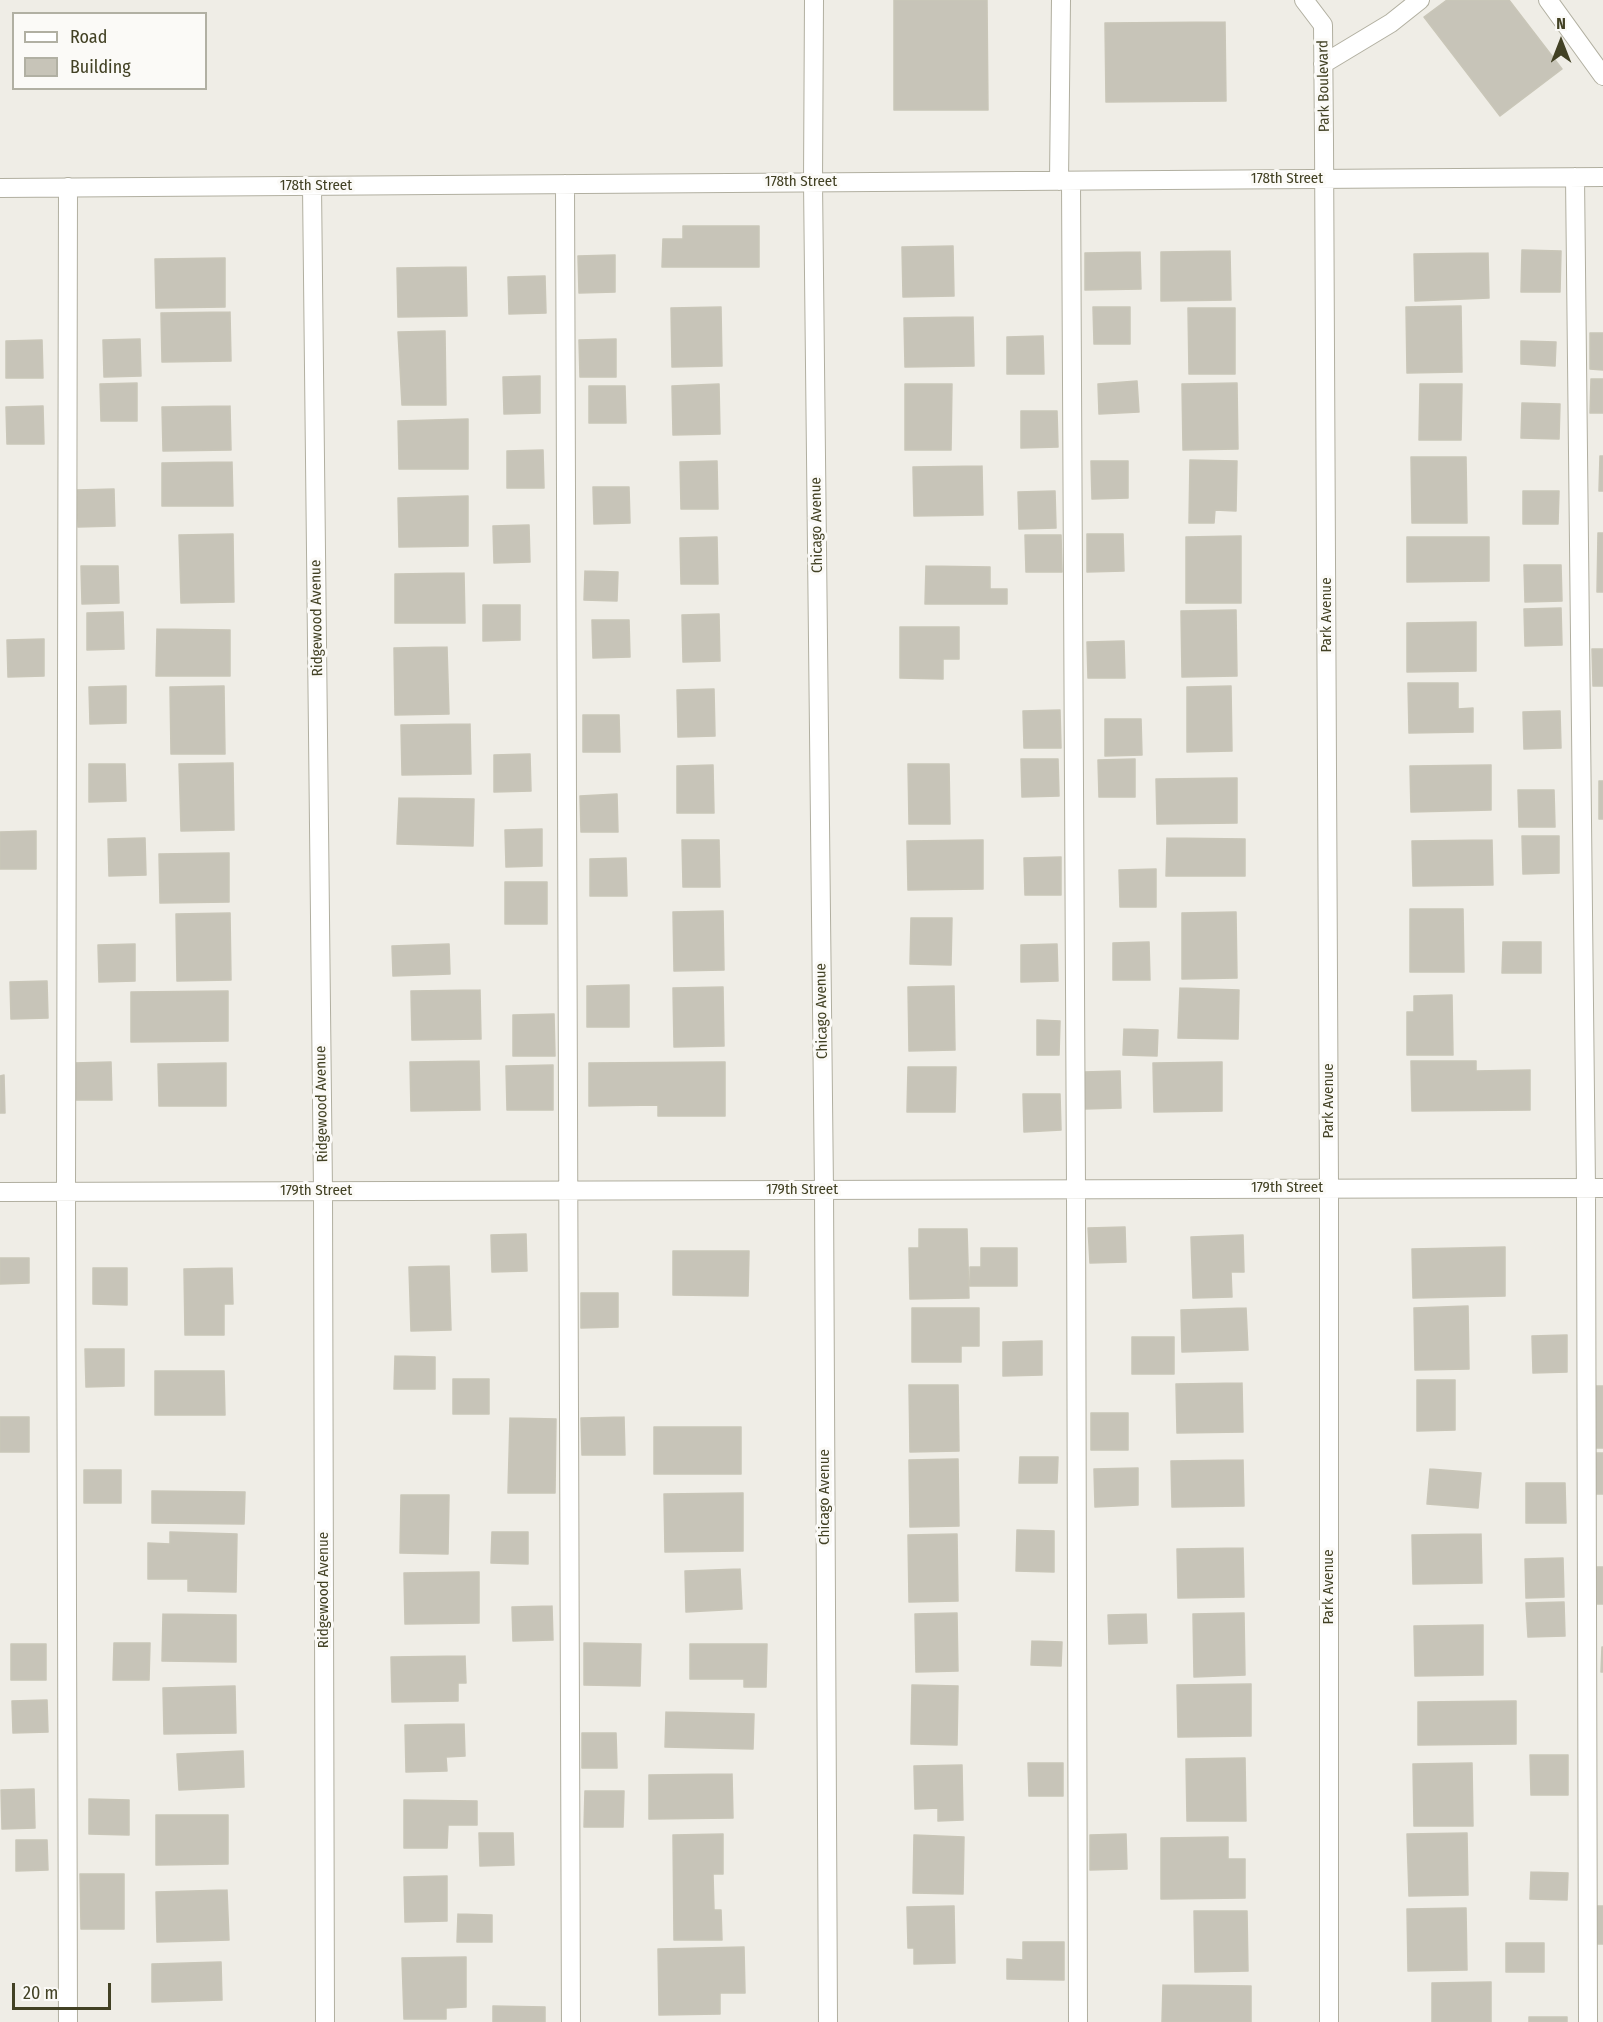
<!DOCTYPE html>
<style>
body{margin:0}
#map{position:relative;width:1603px;height:2022px;overflow:hidden;background:#efede6;font-family:"Fira Sans Condensed",sans-serif}
canvas{display:block}
.legend{position:absolute;left:12px;top:12px;width:195px;height:78px;box-sizing:border-box;background:#fbfaf7;border:2px solid #b1b0a3;margin:0;padding:8px 10px;list-style:none;font-size:18px;color:#424124}
.legend li{display:flex;align-items:center;gap:12px;height:30px}
.legend b{width:30px;border:2px solid #b1b0a3}
.north{position:absolute;left:1531px;top:12px;width:60px;height:60px;-webkit-text-stroke:4px #fbfaf7;paint-order:stroke;rotate:0deg;font-size:16px;font-weight:700;line-height:24px;text-align:center;color:#424124}
.north::after{content:'';display:block;margin:auto;width:21px;height:27px;background:#424124;clip-path:polygon(50% 0,100% 100%,50% 72%,0 100%)}
.scale{position:absolute;left:12px;top:1983px;width:99px;height:27px;box-sizing:border-box;border:3px solid #424124;border-top:0;padding-left:8px;font-size:18px;line-height:21px;white-space:nowrap;color:#424124;-webkit-text-stroke:4px #fbfaf7;paint-order:stroke}
</style>
<div id="map">
<canvas width="1603" height="2022"></canvas>
<ul class="legend">
<li><b style="height:8px;background:#fff"></b>Road</li>
<li><b style="height:16px;background:#c7c4b8"></b>Building</li>
</ul>
<div class="north">N</div>
<div class="scale">20 m</div>
</div>
<script>
const context = document.querySelector('canvas').getContext('2d');
context.lineJoin = 'round';
function paint(path, color) { context.fillStyle = color; context.fill(path, 'evenodd'); }
const toPath = rows => new Path2D(rows.map(r => 'M' + r).join(''));
function strokePath(path, color, width, dash) { context.strokeStyle = color; context.lineWidth = width; context.lineCap = dash ? 'butt' : 'round'; context.setLineDash(dash || []); context.stroke(path); }
function label(font, color, halo, rows, align = 'center') {
  context.font = font + ' "Fira Sans Condensed",sans-serif'; context.lineWidth = 6; context.setLineDash([]); context.textBaseline = 'middle'; context.strokeStyle = halo; context.fillStyle = color; for (const [text, x, y, turn = 0] of rows) {
    context.save(); context.translate(x, y); context.rotate((+turn || 0) * Math.PI / 180); context.textAlign = isNaN(turn) ? turn : align; if (halo) context.strokeText(text, 0, 0); context.fillText(text, 0, 0); context.restore();
  }
}
const building = toPath([
 [894,0,987,0,988,110,894,110,894,0],
 [1447,0,1509,0,1562,69,1500,116,1424,17,1447,0],
 [1225,22,1226,101,1106,102,1105,23,1225,22],
 [683,226,759,226,759,267,662,267,663,239,683,239,683,226],
 [953,246,954,296,903,297,902,247,953,246],
 [1522,250,1561,251,1560,292,1521,292,1522,250],
 [1230,251,1231,300,1161,301,1161,252,1230,251],
 [1140,252,1141,289,1085,290,1085,253,1140,252],
 [1488,253,1489,298,1415,301,1414,254,1488,253],
 [615,255,615,292,579,293,578,256,615,255],
 [225,258,225,307,156,308,155,259,225,258],
 [466,267,467,316,398,317,397,268,466,267],
 [545,276,546,313,509,314,508,277,545,276],
 [1461,306,1462,372,1407,373,1406,307,1461,306],
 [721,307,722,366,672,367,671,308,721,307],
 [1093,307,1130,307,1130,344,1094,344,1093,307],
 [1188,308,1235,308,1235,374,1189,374,1188,308],
 [230,312,231,361,162,362,161,313,230,312],
 [973,317,974,366,905,367,904,318,973,317],
 [445,331,446,405,402,405,398,332,445,331],
 [1590,333,1603,333,1603,370,1590,369,1590,333],
 [1043,336,1044,374,1007,374,1007,337,1043,336],
 [140,339,141,376,104,377,103,340,140,339],
 [616,339,616,377,580,377,579,340,616,339],
 [42,340,43,378,6,378,6,341,42,340],
 [1521,341,1556,342,1555,366,1521,364,1521,341],
 [540,376,540,413,504,414,503,377,540,376],
 [1591,379,1603,379,1603,413,1590,413,1591,379],
 [1137,381,1139,412,1099,414,1098,384,1137,381],
 [137,383,137,421,101,421,100,384,137,383],
 [1237,383,1238,449,1183,450,1182,384,1237,383],
 [719,384,720,434,673,435,672,386,719,384],
 [905,384,952,384,951,450,905,450,905,384],
 [1420,384,1462,384,1461,440,1419,440,1420,384],
 [589,386,625,386,626,423,589,423,589,386],
 [1522,403,1560,404,1559,439,1521,438,1522,403],
 [43,406,44,444,7,444,6,407,43,406],
 [230,406,231,450,163,451,162,407,230,406],
 [1021,411,1057,411,1058,447,1021,448,1021,411],
 [468,419,468,469,399,469,398,421,468,419],
 [543,450,544,488,507,488,507,451,543,450],
 [1600,456,1603,456,1603,491,1599,491,1600,456],
 [1411,457,1466,457,1467,523,1412,523,1411,457],
 [1190,460,1237,461,1236,511,1215,510,1214,523,1189,523,1190,460],
 [717,461,718,509,681,509,680,462,717,461],
 [1091,461,1128,461,1128,498,1092,499,1091,461],
 [232,462,233,506,162,506,162,463,232,462],
 [982,466,983,515,914,516,913,467,982,466],
 [593,487,629,487,630,523,594,524,593,487],
 [114,489,115,526,78,527,77,490,114,489],
 [1055,491,1056,528,1019,529,1018,492,1055,491],
 [1523,491,1559,491,1558,524,1523,524,1523,491],
 [468,496,468,546,399,547,398,498,468,496],
 [529,525,530,562,494,563,493,526,529,525],
 [1598,533,1603,533,1603,592,1597,592,1598,533],
 [233,534,234,602,181,603,179,535,233,534],
 [1087,534,1123,534,1124,571,1087,572,1087,534],
 [1025,535,1061,535,1062,572,1026,572,1025,535],
 [1241,536,1241,603,1186,603,1186,537,1241,536],
 [717,537,718,584,681,584,680,538,717,537],
 [1407,537,1489,537,1489,581,1407,582,1407,537],
 [1524,565,1561,565,1562,601,1525,602,1524,565],
 [81,566,118,566,119,603,82,604,81,566],
 [926,566,990,567,990,589,1007,589,1007,604,925,604,926,566],
 [585,571,618,572,617,601,584,600,585,571],
 [464,573,465,623,395,623,395,574,464,573],
 [483,605,520,605,520,640,483,641,483,605],
 [1561,608,1562,645,1525,646,1524,609,1561,608],
 [1236,610,1237,676,1182,677,1181,611,1236,610],
 [123,612,124,649,87,650,87,613,123,612],
 [719,614,720,661,683,662,682,615,719,614],
 [592,620,629,620,630,657,593,658,592,620],
 [1476,622,1476,671,1407,672,1407,623,1476,622],
 [900,627,959,627,959,659,943,659,943,679,900,678,900,627],
 [157,629,230,630,230,676,156,676,157,629],
 [44,639,44,676,8,677,7,640,44,639],
 [1124,641,1125,678,1088,678,1087,642,1124,641],
 [447,647,449,714,395,715,394,648,447,647],
 [1592,649,1603,649,1603,686,1593,686,1592,649],
 [1408,683,1458,683,1458,709,1473,708,1473,732,1409,733,1408,683],
 [126,686,126,723,90,724,89,687,126,686],
 [224,686,225,754,171,754,170,687,224,686],
 [1231,686,1232,751,1187,752,1187,687,1231,686],
 [714,689,715,736,678,737,677,690,714,689],
 [1060,710,1061,748,1024,748,1023,711,1060,710],
 [1560,711,1561,748,1524,749,1523,712,1560,711],
 [583,715,619,715,620,752,583,752,583,715],
 [1105,719,1141,719,1142,755,1105,756,1105,719],
 [470,724,471,774,402,775,401,725,470,724],
 [530,754,531,791,494,792,494,755,530,754],
 [1021,759,1058,759,1059,796,1022,797,1021,759],
 [1135,759,1135,797,1099,797,1098,760,1135,759],
 [233,763,234,830,181,831,179,764,233,763],
 [89,764,125,764,126,801,89,802,89,764],
 [908,764,949,764,950,824,909,824,908,764],
 [713,765,714,813,677,813,677,766,713,765],
 [1491,765,1491,810,1411,812,1410,766,1491,765],
 [1237,778,1237,823,1157,824,1156,779,1237,778],
 [1599,781,1603,781,1603,819,1599,819,1599,781],
 [1518,790,1554,790,1555,827,1519,827,1518,790],
 [617,794,618,832,581,832,580,796,617,794],
 [399,798,474,799,473,846,397,844,399,798],
 [542,829,542,866,506,867,505,830,542,829],
 [36,831,36,869,0,869,0,832,36,831],
 [1522,836,1559,836,1559,873,1523,874,1522,836],
 [145,838,146,875,109,876,108,839,145,838],
 [1167,838,1245,839,1245,876,1166,876,1167,838],
 [682,840,719,840,720,887,683,887,682,840],
 [983,840,983,889,908,890,907,841,983,840],
 [1492,840,1493,885,1413,886,1412,841,1492,840],
 [229,853,229,902,160,903,159,854,229,853],
 [1061,857,1061,895,1025,895,1024,858,1061,857],
 [626,858,627,896,590,896,590,859,626,858],
 [1156,869,1156,907,1120,907,1119,870,1156,869],
 [505,882,547,882,547,924,505,924,505,882],
 [1410,909,1463,909,1464,972,1410,972,1410,909],
 [723,911,724,970,674,971,673,912,723,911],
 [1236,912,1237,978,1182,979,1182,913,1236,912],
 [230,913,231,980,177,981,176,914,230,913],
 [911,918,952,918,951,965,910,964,911,918],
 [1149,942,1150,980,1113,980,1113,943,1149,942],
 [1503,942,1541,942,1541,973,1502,973,1503,942],
 [135,944,135,981,99,982,98,945,135,944],
 [449,944,450,974,393,976,392,946,449,944],
 [1057,944,1058,981,1021,982,1021,945,1057,944],
 [47,981,48,1018,11,1019,10,982,47,981],
 [629,985,629,1027,587,1027,587,986,629,985],
 [954,986,955,1050,909,1051,908,987,954,986],
 [723,987,724,1046,674,1047,673,988,723,987],
 [1180,988,1239,990,1238,1039,1178,1038,1180,988],
 [480,990,481,1039,412,1040,411,991,480,990],
 [228,991,228,1041,131,1042,131,992,228,991],
 [1452,995,1453,1055,1407,1055,1407,1012,1414,1012,1414,996,1452,995],
 [554,1014,555,1056,513,1056,513,1015,554,1014],
 [1037,1020,1060,1021,1059,1055,1037,1055,1037,1020],
 [1124,1029,1158,1030,1157,1056,1123,1055,1124,1029],
 [479,1061,480,1110,411,1111,410,1062,479,1061],
 [1411,1061,1476,1061,1476,1071,1530,1070,1530,1110,1412,1111,1411,1061],
 [111,1062,112,1100,75,1100,74,1063,111,1062],
 [725,1062,725,1116,658,1116,658,1105,589,1106,589,1063,725,1062],
 [1222,1062,1222,1111,1154,1112,1153,1063,1222,1062],
 [226,1063,226,1106,159,1106,158,1064,226,1063],
 [553,1065,553,1110,507,1110,506,1066,553,1065],
 [908,1067,956,1067,955,1112,907,1112,908,1067],
 [1120,1071,1121,1108,1084,1109,1084,1072,1120,1071],
 [4,1075,5,1113,0,1113,0,1076,4,1075],
 [1023,1094,1060,1094,1061,1130,1024,1132,1023,1094],
 [1125,1227,1126,1262,1090,1263,1088,1228,1125,1227],
 [919,1229,967,1229,969,1298,910,1299,909,1248,919,1248,919,1229],
 [526,1234,527,1271,492,1272,491,1235,526,1234],
 [1243,1235,1244,1272,1231,1272,1232,1297,1193,1298,1191,1237,1243,1235],
 [1505,1247,1505,1296,1413,1298,1412,1249,1505,1247],
 [981,1248,1017,1248,1017,1286,970,1286,970,1267,981,1267,981,1248],
 [673,1251,749,1251,748,1296,673,1295,673,1251],
 [0,1258,29,1258,29,1283,0,1284,0,1258],
 [449,1266,451,1330,411,1331,409,1267,449,1266],
 [93,1268,127,1268,127,1305,93,1304,93,1268],
 [232,1268,233,1304,224,1304,224,1335,185,1335,184,1269,232,1268],
 [581,1293,618,1293,618,1327,581,1328,581,1293],
 [1468,1306,1469,1369,1415,1370,1414,1308,1468,1306],
 [912,1308,979,1308,979,1346,961,1346,961,1362,912,1362,912,1308],
 [1246,1308,1248,1350,1182,1352,1181,1310,1246,1308],
 [1567,1335,1567,1372,1533,1373,1532,1336,1567,1335],
 [1132,1337,1174,1337,1174,1374,1132,1374,1132,1337],
 [1042,1341,1042,1375,1003,1376,1003,1342,1042,1341],
 [85,1349,124,1349,124,1386,86,1387,85,1349],
 [395,1356,435,1357,435,1389,394,1389,395,1356],
 [155,1371,224,1371,225,1415,155,1415,155,1371],
 [453,1379,489,1379,489,1414,453,1414,453,1379],
 [1417,1380,1455,1380,1455,1430,1417,1431,1417,1380],
 [1242,1383,1243,1432,1177,1433,1176,1384,1242,1383],
 [909,1385,958,1385,959,1451,910,1452,909,1385],
 [1592,1386,1603,1386,1603,1448,1593,1448,1592,1386],
 [1091,1413,1128,1413,1128,1450,1091,1450,1091,1413],
 [0,1417,29,1417,29,1452,0,1452,0,1417],
 [624,1417,625,1455,582,1455,581,1418,624,1417],
 [510,1418,556,1419,555,1493,508,1493,510,1418],
 [654,1427,741,1427,741,1474,654,1474,654,1427],
 [1590,1453,1603,1453,1603,1494,1591,1494,1590,1453],
 [1020,1457,1058,1457,1057,1483,1019,1483,1020,1457],
 [958,1459,959,1526,910,1527,909,1460,958,1459],
 [1243,1460,1244,1506,1172,1507,1171,1461,1243,1460],
 [1138,1468,1138,1505,1095,1507,1094,1469,1138,1468],
 [1430,1469,1481,1473,1478,1508,1427,1504,1430,1469],
 [84,1470,121,1470,121,1503,84,1503,84,1470],
 [1526,1483,1565,1483,1566,1523,1526,1523,1526,1483],
 [152,1491,245,1492,244,1524,152,1523,152,1491],
 [743,1493,743,1551,665,1552,664,1494,743,1493],
 [401,1495,449,1495,448,1554,400,1553,401,1495],
 [1017,1530,1054,1531,1054,1572,1016,1571,1017,1530],
 [170,1532,237,1534,236,1592,188,1591,188,1579,148,1579,148,1543,170,1544,170,1532],
 [492,1532,528,1532,528,1564,491,1563,492,1532],
 [957,1534,958,1601,909,1602,908,1535,957,1534],
 [1481,1534,1482,1583,1413,1584,1412,1535,1481,1534],
 [1243,1548,1244,1597,1178,1598,1177,1549,1243,1548],
 [1563,1558,1564,1597,1526,1598,1525,1559,1563,1558],
 [1595,1567,1603,1567,1603,1604,1596,1604,1595,1567],
 [740,1569,742,1609,686,1612,685,1571,740,1569],
 [479,1572,479,1623,405,1624,404,1573,479,1572],
 [1564,1602,1565,1636,1528,1637,1526,1603,1564,1602],
 [552,1606,553,1640,513,1641,512,1607,552,1606],
 [957,1613,958,1671,916,1672,915,1614,957,1613],
 [1244,1613,1245,1675,1194,1677,1193,1614,1244,1613],
 [163,1614,236,1615,236,1662,162,1661,163,1614],
 [1146,1614,1147,1643,1109,1644,1108,1615,1146,1614],
 [1483,1625,1483,1675,1415,1676,1414,1626,1483,1625],
 [1032,1641,1062,1642,1061,1666,1031,1665,1032,1641],
 [114,1643,150,1643,149,1680,113,1680,114,1643],
 [584,1643,641,1644,640,1686,584,1685,584,1643],
 [11,1644,46,1644,46,1680,11,1680,11,1644],
 [690,1644,767,1644,766,1687,744,1687,744,1679,690,1679,690,1644],
 [1602,1647,1603,1647,1603,1672,1601,1672,1602,1647],
 [465,1656,466,1683,458,1683,458,1701,392,1702,391,1657,465,1656],
 [1251,1684,1251,1736,1178,1737,1177,1685,1251,1684],
 [912,1685,958,1686,957,1745,911,1744,912,1685],
 [235,1686,236,1733,164,1734,163,1688,235,1686],
 [47,1700,48,1732,13,1733,12,1701,47,1700],
 [1516,1701,1516,1744,1418,1745,1418,1702,1516,1701],
 [666,1712,754,1714,753,1749,665,1747,666,1712],
 [464,1724,465,1756,446,1757,447,1771,406,1772,405,1725,464,1724],
 [582,1733,616,1733,617,1768,582,1768,582,1733],
 [243,1751,244,1787,179,1790,177,1754,243,1751],
 [1530,1755,1568,1755,1568,1795,1531,1795,1530,1755],
 [1245,1758,1246,1821,1187,1821,1186,1759,1245,1758],
 [1028,1763,1063,1763,1063,1796,1029,1796,1028,1763],
 [1472,1763,1473,1826,1414,1826,1413,1764,1472,1763],
 [962,1765,963,1820,938,1821,938,1808,915,1809,914,1766,962,1765],
 [732,1774,733,1818,649,1819,649,1775,732,1774],
 [34,1789,35,1828,2,1829,1,1790,34,1789],
 [585,1791,624,1791,623,1827,584,1827,585,1791],
 [89,1799,129,1800,129,1835,89,1834,89,1799],
 [404,1800,477,1801,477,1825,448,1825,447,1848,404,1848,404,1800],
 [156,1815,228,1815,228,1864,156,1865,156,1815],
 [479,1833,513,1833,514,1865,480,1866,479,1833],
 [1467,1833,1468,1895,1409,1896,1407,1834,1467,1833],
 [723,1834,723,1874,713,1874,714,1910,721,1910,722,1940,674,1940,673,1835,723,1834],
 [1126,1834,1127,1869,1090,1870,1090,1835,1126,1834],
 [914,1835,964,1837,963,1894,913,1893,914,1835],
 [1228,1837,1228,1859,1245,1859,1245,1898,1161,1899,1161,1838,1228,1837],
 [16,1840,47,1840,48,1870,16,1871,16,1840],
 [1531,1872,1568,1873,1567,1900,1530,1899,1531,1872],
 [80,1874,124,1874,124,1929,81,1929,80,1874],
 [447,1876,447,1921,405,1922,404,1877,447,1876],
 [227,1890,229,1940,157,1942,156,1892,227,1890],
 [954,1906,955,1963,914,1964,914,1948,908,1948,907,1907,954,1906],
 [1595,1906,1603,1906,1603,1944,1595,1944,1595,1906],
 [1466,1908,1467,1970,1408,1971,1407,1909,1466,1908],
 [1194,1911,1247,1911,1248,1971,1195,1972,1194,1911],
 [458,1914,492,1915,492,1942,457,1942,458,1914],
 [1023,1942,1064,1942,1064,1980,1007,1979,1007,1959,1023,1960,1023,1942],
 [1506,1943,1544,1943,1544,1972,1506,1972,1506,1943],
 [744,1947,745,1993,720,1993,720,2014,659,2015,658,1949,744,1947],
 [466,1957,466,2007,446,2008,446,2019,404,2019,402,1958,466,1957],
 [221,1962,222,2000,152,2002,152,1964,221,1962],
 [1491,1982,1491,2022,1432,2022,1432,1983,1491,1982],
 [1163,1985,1251,1986,1251,2022,1162,2022,1163,1985],
 [493,2006,545,2007,545,2022,493,2022,493,2006],
 [1529,2017,1567,2017,1567,2022,1529,2022,1529,2017]
]);
paint(building, '#c7c4b8');
strokePath(building, '#c9c6b8', 1.5);
const minor = toPath([
 [814,0,813,182,824,1190,828,2022],
 [1304,0,1323,25,1324,142,1329,1188,1329,2022],
 [1548,0,1603,76],
 [1323,64,1391,23,1420,0],
 [1575,177,1586,1188,1588,2022],
 [1059,181,1061,0],
 [1071,181,1076,1189,1078,2022],
 [565,184,571,2022],
 [312,186,323,1191,325,2022],
 [0,188,1603,177],
 [0,1192,1603,1188],
 [68,2022,66,1191,68,187]
]);
strokePath(minor, '#b1afa0', 20);
strokePath(minor, '#fff', 18);
label('15px', '#424124', '#fbfaf7', [
 ["Park Boulevard",1324,86,-91],
 ["178th Street",1287,179],
 ["178th Street",801,182],
 ["178th Street",316,186],
 ["Chicago Avenue",817,525,-91],
 ["Park Avenue",1327,615,-90],
 ["Ridgewood Avenue",317,618,-91],
 ["Chicago Avenue",822,1011,-91],
 ["Park Avenue",1329,1101,-90],
 ["Ridgewood Avenue",322,1104,-91],
 ["179th Street",1287,1188],
 ["179th Street",802,1190],
 ["179th Street",316,1191],
 ["Chicago Avenue",825,1497,-90],
 ["Park Avenue",1329,1587,-90],
 ["Ridgewood Avenue",324,1590,-90]
]);
</script>
